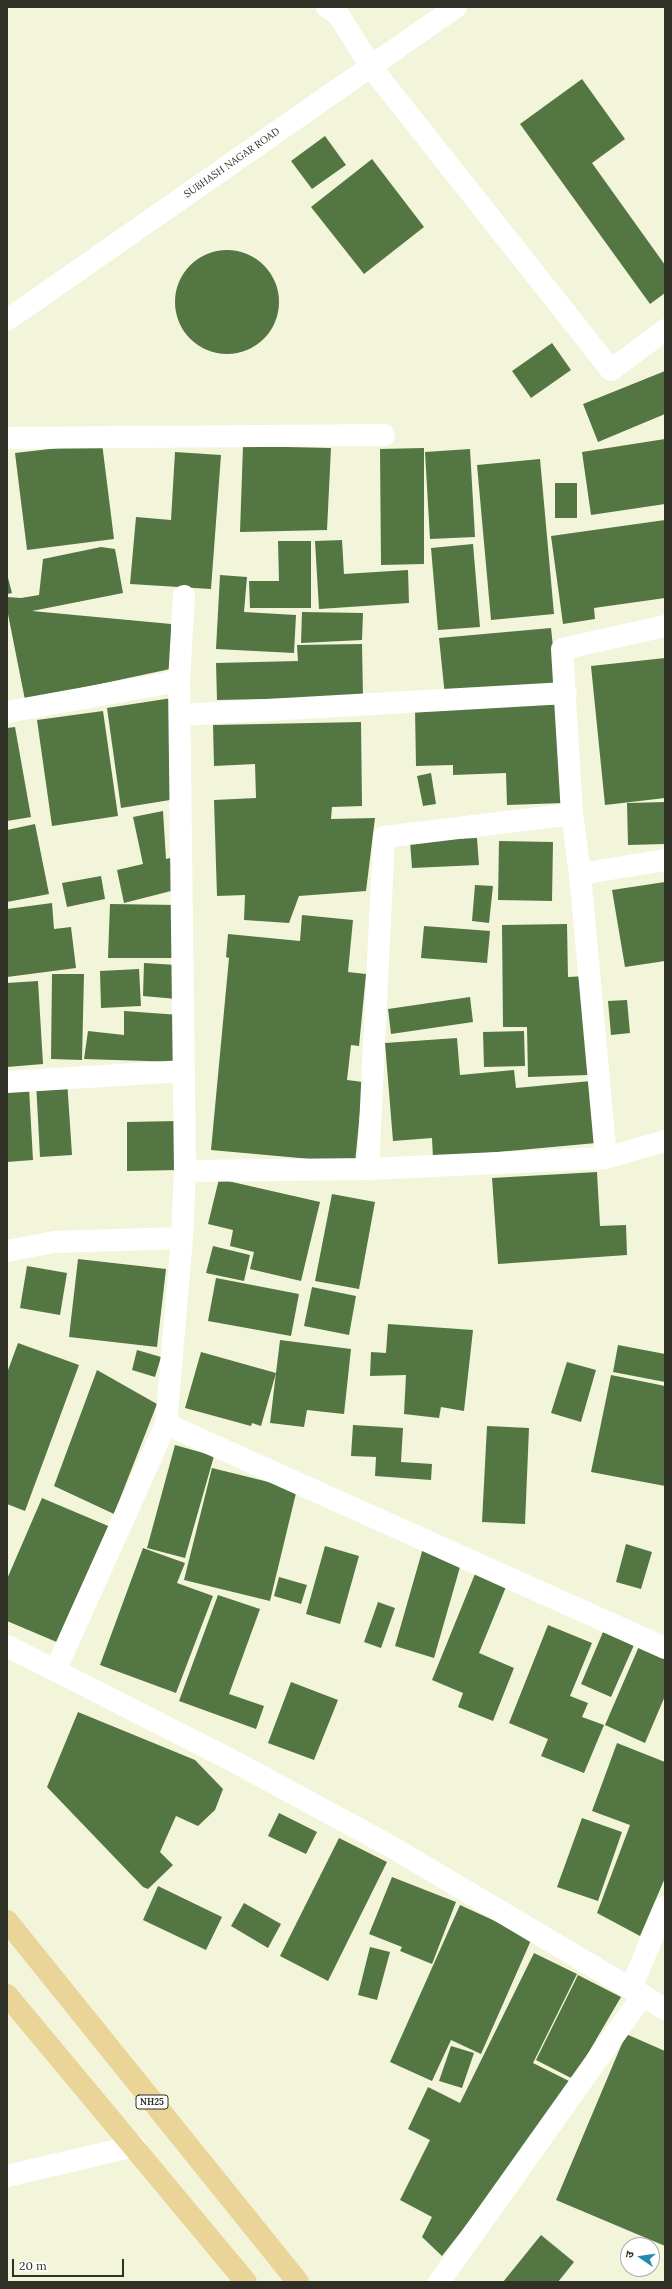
<!DOCTYPE html>
<meta charset="utf-8">
<style>
body{margin:0}
#map{position:relative;width:672px;height:2289px;overflow:hidden;background:#f2f5da;font-family:Lora,"Noto Sans Devanagari",serif}
canvas{display:block}
.frame{position:absolute;inset:0;border:8px solid #2f3026;pointer-events:none}
.north{position:absolute;left:620px;top:2237px;width:40px;height:40px;box-sizing:border-box;background:#fff;border:1px solid #acaca8;border-radius:50%;rotate:283deg;font-size:11px;font-weight:700;line-height:16px;text-align:center;color:#2f3026}
.north::after{content:'';display:block;margin:auto;width:14px;height:18px;background:#248ab3;clip-path:polygon(50% 0,100% 100%,50% 72%,0 100%)}
.scale{position:absolute;left:12px;top:2259px;width:112px;height:18px;box-sizing:border-box;border:2px solid #2f3026;border-top:0;padding-left:5px;font-size:12px;line-height:14px;white-space:nowrap;color:#2f3026;-webkit-text-stroke:3px #fff;paint-order:stroke}
</style>
<div id="map">
<canvas width="672" height="2289"></canvas>
<div class="frame"></div>
<div class="north">उ</div>
<div class="scale">20 m</div>
</div>
<script>
const context = document.querySelector('canvas').getContext('2d');
context.lineJoin = 'round';
function paint(path, color) { context.fillStyle = color; context.fill(path, 'evenodd'); }
const toPath = rows => new Path2D(rows.map(r => 'M' + r).join(''));
function strokePath(path, color, width, dash) { context.strokeStyle = color; context.lineWidth = width; context.lineCap = dash ? 'butt' : 'round'; context.setLineDash(dash || []); context.stroke(path); }
function label(font, color, halo, rows, align = 'center') {
  context.font = font + ' Lora,serif'; context.lineWidth = 4; context.setLineDash([]); context.textBaseline = 'middle'; context.strokeStyle = halo; context.fillStyle = color; for (const [text, x, y, turn = 0] of rows) {
    context.save(); context.translate(x, y); context.rotate((+turn || 0) * Math.PI / 180); context.textAlign = isNaN(turn) ? turn : align; if (halo) context.strokeText(text, 0, 0); context.fillText(text, 0, 0); context.restore();
  }
}
paint(toPath([
 [582,79,625,139,592,163,665,265,665,293,650,304,520,124],
 [325,136,346,165,312,189,291,161],
 [372,159,424,227,364,274,311,207],
 '175 302a52 52 0 1 1 104 0a52 52 0 1 1-104 0Z',
 [552,343,571,370,531,398,512,371],
 [665,371,665,414,598,442,583,404],
 [665,439,665,504,591,515,582,452],
 [102,443,114,539,27,550,15,453],
 [243,446,331,448,327,530,240,532],
 [424,448,424,564,381,565,380,449],
 [470,449,475,537,430,539,425,452],
 [175,452,221,455,211,589,130,584,136,517,171,520],
 [540,459,554,614,491,620,477,465],
 [555,483,577,483,577,518,555,518],
 [665,520,665,598,594,608,595,619,563,624,551,536],
 [342,540,344,574,408,570,409,603,319,609,315,541],
 [278,541,311,541,311,608,250,608,249,581,279,581],
 [473,544,480,627,438,630,431,548],
 [101,547,115,549,123,593,32,611,171,624,175,668,25,700,7,609,7,597,21,598,39,595,43,559],
 [7,574,12,593,7,594],
 [220,575,247,577,244,612,296,615,294,653,216,649],
 [302,612,363,613,362,640,301,643],
 [551,628,557,685,445,696,439,638],
 [362,644,363,697,217,700,216,663,298,661,297,645],
 [665,658,665,798,605,805,591,666],
 [172,698,176,799,121,808,107,708],
 [560,704,564,803,507,805,506,773,453,775,453,765,416,766,415,709],
 [103,711,118,816,52,826,37,720],
 [361,722,362,806,332,807,331,819,375,818,366,891,299,896,289,923,244,920,245,895,217,896,214,800,256,798,255,764,214,766,213,725],
 [15,727,31,817,7,821,7,728],
 [431,773,436,804,423,806,417,776],
 [665,802,665,844,628,845,627,803],
 [163,811,166,859,174,857,175,890,124,903,117,870,143,864,133,817],
 [35,824,49,894,7,902,7,830],
 [477,838,479,865,412,868,410,841],
 [499,841,553,842,552,901,498,900],
 [101,876,105,899,67,907,62,883],
 [665,882,665,961,625,967,612,890],
 [475,885,493,886,489,923,472,921],
 [52,903,54,929,71,927,76,968,7,977,7,909],
 [110,904,177,905,177,958,108,958],
 [302,915,353,920,348,972,366,974,359,1046,351,1045,347,1080,363,1082,355,1163,211,1150,229,958,226,957,228,934,300,941],
 [567,924,568,977,587,976,588,1075,528,1077,527,1027,503,1027,502,925],
 [424,926,490,931,487,963,421,958],
 [144,963,177,965,177,999,143,996],
 [139,969,141,1006,101,1008,100,971],
 [52,974,84,974,82,1060,51,1059],
 [38,981,43,1064,7,1067,7,983],
 [470,997,473,1022,391,1034,388,1009],
 [627,1000,630,1033,611,1035,608,1001],
 [124,1011,180,1015,177,1062,84,1059,88,1031,124,1035],
 [524,1031,525,1066,484,1067,483,1032],
 [457,1038,460,1075,514,1070,516,1088,591,1081,596,1143,433,1158,432,1138,393,1141,385,1043],
 [67,1080,72,1155,40,1157,36,1082],
 [29,1088,33,1160,7,1162,7,1089],
 [179,1121,179,1170,127,1171,127,1122],
 [597,1172,600,1226,626,1225,627,1255,498,1264,492,1178],
 [219,1179,320,1202,301,1281,250,1269,254,1252,230,1246,233,1230,208,1224],
 [332,1194,375,1202,359,1289,315,1281],
 [213,1246,250,1255,244,1281,206,1273],
 [78,1259,166,1269,157,1347,69,1337],
 [27,1266,67,1273,60,1315,20,1308],
 [216,1278,299,1294,291,1336,208,1321],
 [312,1287,356,1296,349,1335,304,1326],
 [388,1324,473,1330,464,1411,441,1407,439,1418,404,1414,406,1375,370,1376,371,1352,386,1353],
 [280,1340,351,1349,344,1414,307,1410,304,1427,270,1423,276,1373,261,1426,252,1423,251,1426,185,1408,201,1352,276,1373],
 [18,1343,79,1365,25,1511,7,1504,7,1373],
 [618,1345,665,1354,665,1382,613,1372],
 [137,1350,161,1357,155,1377,132,1370],
 [567,1362,596,1370,581,1422,551,1413],
 [97,1370,157,1404,114,1514,54,1486],
 [611,1375,665,1386,665,1486,591,1472],
 [353,1425,403,1428,401,1462,432,1464,431,1480,375,1476,376,1457,351,1456],
 [487,1426,529,1428,525,1524,482,1522],
 [175,1445,214,1456,185,1558,147,1548],
 [212,1468,297,1489,270,1601,184,1580],
 [42,1498,113,1528,59,1643,7,1621,7,1579],
 [626,1544,652,1552,641,1589,616,1582],
 [325,1546,359,1556,340,1624,306,1614],
 [143,1548,185,1563,177,1583,213,1596,176,1693,100,1665],
 [423,1548,462,1560,434,1658,395,1646],
 [477,1569,508,1582,479,1653,514,1668,493,1721,458,1707,463,1693,432,1680],
 [279,1577,307,1585,301,1604,274,1596],
 [218,1595,260,1609,229,1694,264,1706,256,1729,179,1701],
 [378,1602,395,1608,381,1648,364,1642],
 [548,1625,592,1643,570,1696,588,1703,582,1717,604,1725,584,1773,541,1756,548,1739,509,1723],
 [603,1632,634,1645,611,1697,581,1684],
 [640,1644,665,1655,665,1696,645,1743,605,1725],
 [291,1682,338,1700,314,1760,268,1743],
 [78,1712,195,1760,223,1789,215,1810,198,1826,176,1816,160,1852,173,1865,148,1889,143,1887,47,1787],
 [617,1743,665,1762,665,1878,640,1936,597,1913,630,1825,592,1811],
 [279,1813,317,1832,306,1854,268,1836],
 [582,1818,622,1832,598,1901,557,1887],
 [339,1838,387,1862,328,1981,280,1956],
 [392,1877,456,1902,432,1964,400,1951,402,1947,369,1934],
 [158,1886,222,1917,206,1950,143,1920],
 [244,1903,281,1924,268,1948,231,1926],
 [460,1905,532,1938,481,2054,451,2040,432,2081,390,2062],
 [370,1947,390,1952,377,2000,358,1995],
 [534,1953,577,1974,533,2063,573,2083,526,2149,442,2256,422,2237,432,2217,400,2200,430,2140,408,2129,428,2087,460,2103],
 [578,1975,621,1997,573,2079,536,2060],
 [626,2034,665,2051,665,2246,556,2200],
 [451,2046,474,2053,462,2088,439,2081],
 [541,2235,574,2262,558,2282,503,2282]
]), '#547643');
strokePath(toPath([
 [327,7,338,14,371,67,611,370,665,330],
 [7,320,456,7],
 [7,438,384,435],
 [665,626,562,649,572,814,580,874,606,1158,665,1141],
 [179,681,185,1171],
 [7,712,179,681,184,596],
 [180,715,566,693],
 [580,874,665,860],
 [7,1082,184,1071],
 [368,1169,384,837,572,814],
 [7,1251,54,1242,182,1238],
 [166,1424,182,1238,185,1171,368,1169,606,1158],
 [7,1646,235,1762,390,1846,665,2009],
 [56,1669,166,1424,665,1648],
 [631,1988,665,1907],
 [7,2176,135,2146],
 [439,2282,643,1995]
]), '#fff', 22);
strokePath(toPath([
 [7,1921,298,2282],
 [7,1995,246,2282]
]), '#ead498', 22);
for (const [x, y, w] of [
 [152,2102,32]
]) { const box = new Path2D(); box.roundRect(x - w / 2, y - 7, w, 14, 3); context.fillStyle = '#fff'; context.fill(box); strokePath(box, '#2f3026', 1); }
label('bold 9px', '#2f3026', null, [
 ["NH25",152,2102]
]);
label('10px', '#2f3026', '#fff', [
 ["SUBHASH NAGAR ROAD",232,163,-35]
]);
</script>
